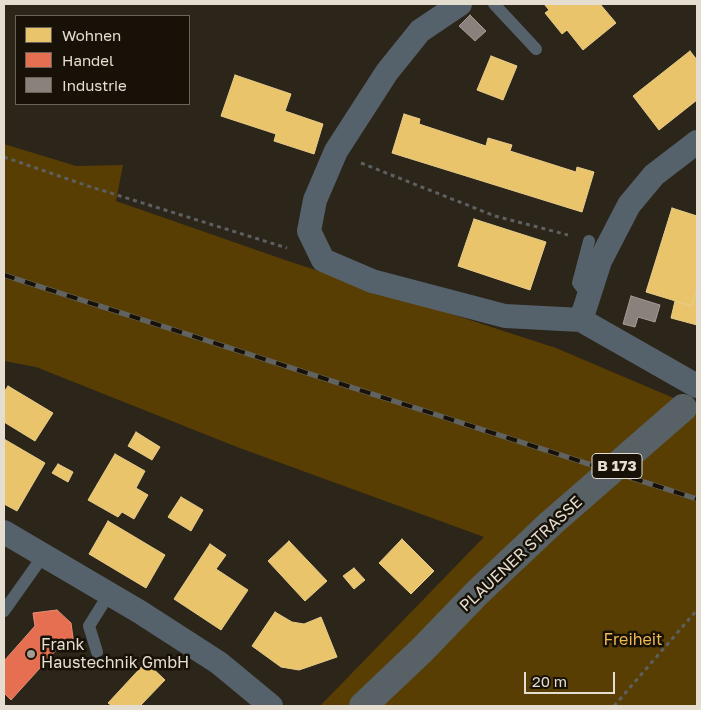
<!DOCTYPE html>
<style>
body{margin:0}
#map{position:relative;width:701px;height:710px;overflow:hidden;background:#2c251a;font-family:"Golos Text",sans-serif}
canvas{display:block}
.frame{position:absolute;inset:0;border:5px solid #e5ddd0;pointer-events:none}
.legend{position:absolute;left:15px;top:15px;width:175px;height:90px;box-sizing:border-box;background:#171108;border:1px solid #696358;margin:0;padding:6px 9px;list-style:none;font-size:15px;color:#e5ddd0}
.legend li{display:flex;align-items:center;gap:10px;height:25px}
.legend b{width:25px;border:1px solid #696358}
.scale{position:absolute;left:524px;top:672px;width:91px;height:22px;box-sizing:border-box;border:2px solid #e5ddd0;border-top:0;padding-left:6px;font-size:15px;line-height:18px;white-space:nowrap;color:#e5ddd0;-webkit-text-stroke:4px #171108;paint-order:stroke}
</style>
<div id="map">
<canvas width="701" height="710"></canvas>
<div class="frame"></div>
<ul class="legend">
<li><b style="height:14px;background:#e9c46a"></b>Wohnen</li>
<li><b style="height:14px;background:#e76f51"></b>Handel</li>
<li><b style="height:14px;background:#8a817c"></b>Industrie</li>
</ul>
<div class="scale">20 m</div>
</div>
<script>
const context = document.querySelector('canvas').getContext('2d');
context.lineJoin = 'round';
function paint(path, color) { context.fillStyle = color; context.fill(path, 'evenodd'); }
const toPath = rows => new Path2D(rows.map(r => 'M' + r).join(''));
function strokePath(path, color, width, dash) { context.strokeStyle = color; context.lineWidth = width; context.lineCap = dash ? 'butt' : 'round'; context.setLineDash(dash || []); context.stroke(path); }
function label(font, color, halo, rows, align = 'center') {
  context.font = font + ' "Golos Text",sans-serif'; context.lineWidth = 5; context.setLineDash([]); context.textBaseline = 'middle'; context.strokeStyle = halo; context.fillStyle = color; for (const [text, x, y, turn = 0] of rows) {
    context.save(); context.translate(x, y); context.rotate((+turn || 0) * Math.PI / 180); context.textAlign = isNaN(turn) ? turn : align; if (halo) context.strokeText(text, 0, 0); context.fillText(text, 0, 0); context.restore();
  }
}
paint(toPath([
 [4,144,76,166,123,165,116,201,288,261,556,348,697,408,697,706,320,706,484,537,237,447,36,367,4,361]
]), '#593e04');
const homes = toPath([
 [544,4,600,4,616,23,583,50,567,30,562,34,545,13,549,10,544,4],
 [690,51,697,60,697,100,659,130,633,96,690,51],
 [491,56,517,66,503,100,477,90,491,56],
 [235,75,291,94,285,111,323,124,314,154,274,141,276,134,221,116,235,75],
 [404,114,420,119,419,124,486,146,488,138,512,145,510,151,576,172,577,167,594,172,582,212,392,153,404,114],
 [672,208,697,216,697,287,692,306,646,292,672,208],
 [474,219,546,242,530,290,458,266,474,219],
 [696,292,697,292,697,325,671,318,675,301,692,306,696,292],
 [8,386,53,413,35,441,4,422,4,392,8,386],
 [136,432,160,447,152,460,128,446,136,432],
 [4,439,45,463,17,511,4,504,4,439],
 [115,454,145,471,136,488,148,495,134,519,122,512,118,517,88,500,115,454],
 [58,464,73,472,68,482,52,473,58,464],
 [181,497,203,510,191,531,168,517,181,497],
 [108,521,165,555,146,588,89,554,108,521],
 [402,539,434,571,411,594,379,563,402,539],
 [289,541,327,581,305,601,268,561,289,541],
 [210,544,226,555,216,569,248,590,221,630,174,599,210,544],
 [354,568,365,580,354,589,343,576,354,568],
 [275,612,292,622,304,624,321,617,337,657,299,670,281,667,252,646,275,612],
 [146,662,165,680,140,706,112,706,108,703,146,662]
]);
paint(homes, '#e9c46a');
strokePath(homes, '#e8cc89', 1);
const shops = toPath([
 [57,610,71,623,74,645,59,647,11,700,4,693,4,661,35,626,33,613,57,610]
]);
paint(shops, '#e76f51');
strokePath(shops, '#e69077', 1);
const industry = toPath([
 [470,15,486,31,475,41,459,26,470,15],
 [631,296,660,305,655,322,638,317,635,327,623,324,631,296]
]);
paint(industry, '#8a817c');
strokePath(industry, '#a59d95', 1);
strokePath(toPath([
 [4,157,88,186,287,248],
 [361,163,495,216,568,235],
 [614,706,697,610]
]), '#5c6060', 3, [4, 4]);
strokePath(toPath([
 [494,4,536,49],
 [588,296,578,283,589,241],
 [4,611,43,556],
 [97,652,89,626,109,594]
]), '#55626b', 12);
strokePath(toPath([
 [460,4,420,31,387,72,336,151,315,200,309,231,323,260,372,281,505,316,581,320],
 [697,142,654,175,629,205,600,261,581,320,697,386],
 [4,532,140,612,219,663,271,706]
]), '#55626b', 24);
strokePath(toPath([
 [363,706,422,650,478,592,550,524]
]), '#576166', 28);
const rail = toPath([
 [4,275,697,499]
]);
strokePath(rail, '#616361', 5.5);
strokePath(rail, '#171108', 4, [11]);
strokePath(toPath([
 [550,524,683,408]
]), '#576166', 28);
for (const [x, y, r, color] of [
 [31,654,5,"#a49d90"]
]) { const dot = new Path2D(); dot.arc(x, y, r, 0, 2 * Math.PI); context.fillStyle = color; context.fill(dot); strokePath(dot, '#171108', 2); }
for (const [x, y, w] of [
 [617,466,50]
]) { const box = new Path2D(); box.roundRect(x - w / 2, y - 12.5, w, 25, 4); context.fillStyle = '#171108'; context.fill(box); strokePath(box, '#e5ddd0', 1); }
label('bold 15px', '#e5ddd0', null, [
 ["B 173",617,466]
]);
label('16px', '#e5ddd0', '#171108', [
 ["PLAUENER STRASSE",521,554,-43]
]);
label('16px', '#f2b950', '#171108', [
 ["Freiheit",633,640]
]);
label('16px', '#e5ddd0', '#171108', [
 ["Frank",41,645],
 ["Haustechnik GmbH",41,663]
], 'left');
</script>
